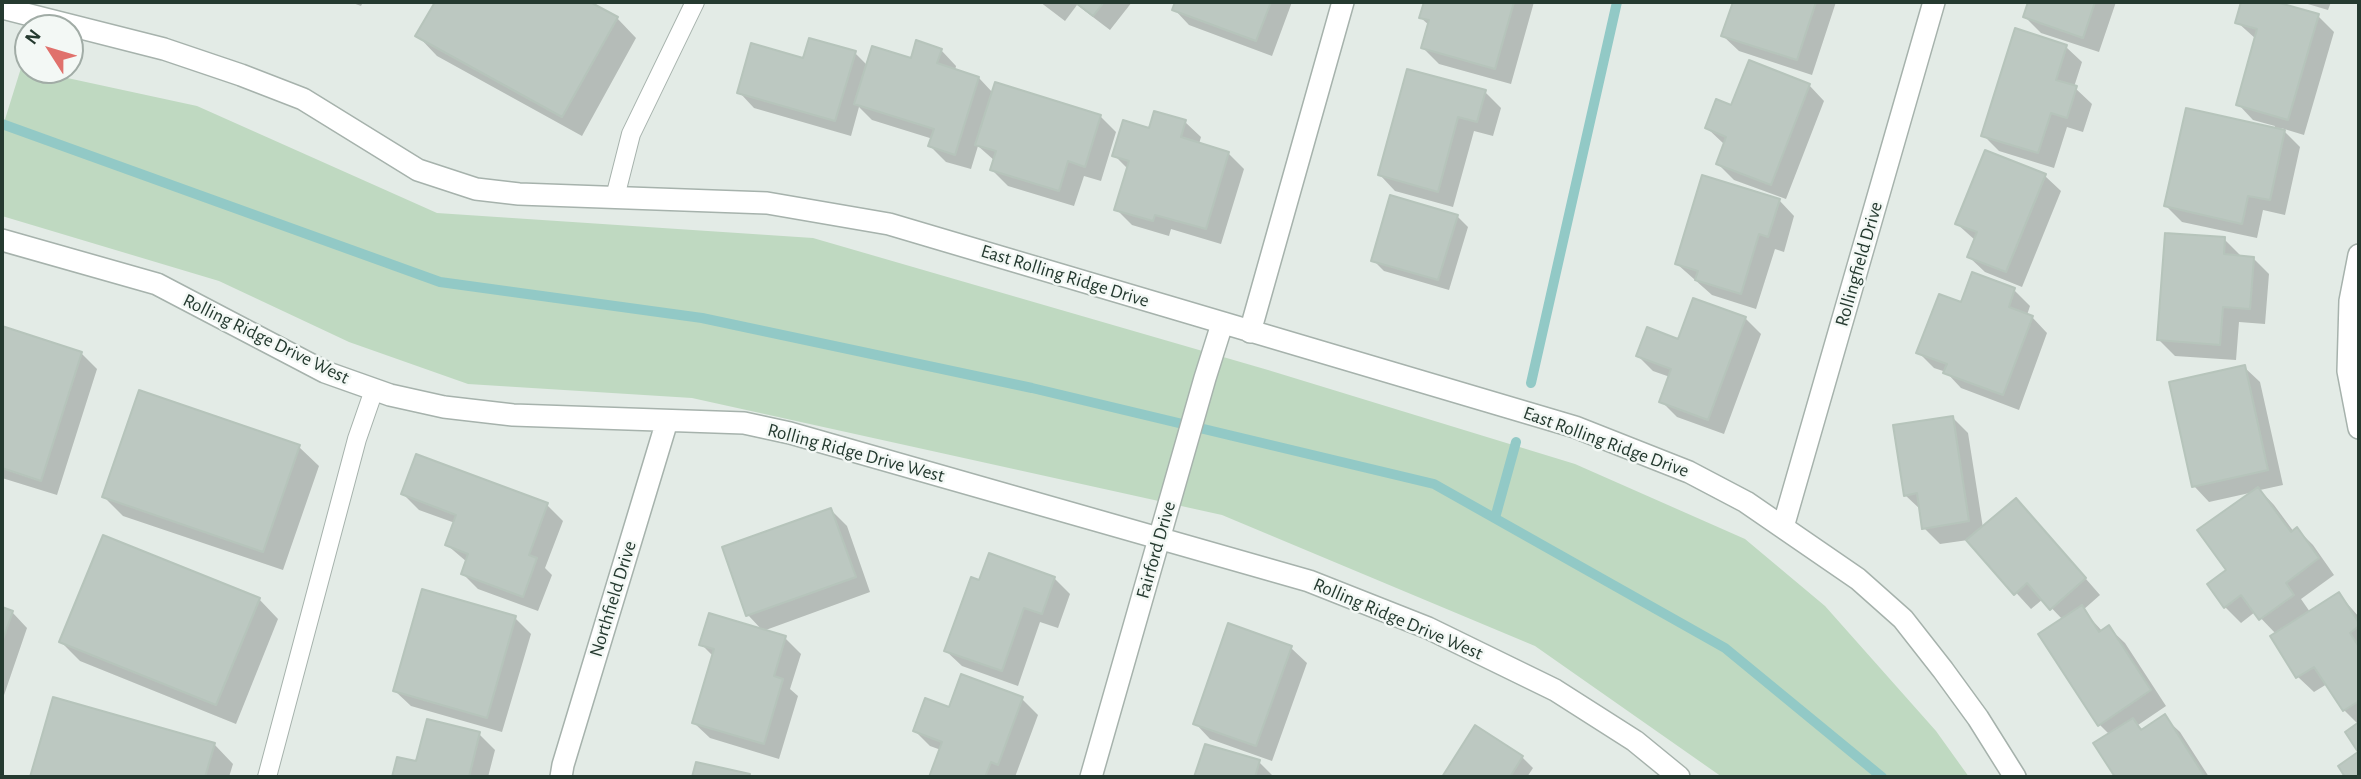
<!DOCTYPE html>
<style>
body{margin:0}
#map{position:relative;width:2361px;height:779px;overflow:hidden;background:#e3ebe6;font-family:"Alegreya Sans",sans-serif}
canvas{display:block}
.frame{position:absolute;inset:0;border:4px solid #253a30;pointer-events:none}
.north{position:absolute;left:14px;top:14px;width:70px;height:70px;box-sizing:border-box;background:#f3f8f5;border:2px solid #a1aca6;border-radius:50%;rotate:307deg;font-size:19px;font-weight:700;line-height:28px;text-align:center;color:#253a30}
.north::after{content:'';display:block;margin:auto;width:24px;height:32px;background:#e0716c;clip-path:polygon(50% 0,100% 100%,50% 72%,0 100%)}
</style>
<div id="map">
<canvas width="2361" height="779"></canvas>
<div class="frame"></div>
<div class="north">N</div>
</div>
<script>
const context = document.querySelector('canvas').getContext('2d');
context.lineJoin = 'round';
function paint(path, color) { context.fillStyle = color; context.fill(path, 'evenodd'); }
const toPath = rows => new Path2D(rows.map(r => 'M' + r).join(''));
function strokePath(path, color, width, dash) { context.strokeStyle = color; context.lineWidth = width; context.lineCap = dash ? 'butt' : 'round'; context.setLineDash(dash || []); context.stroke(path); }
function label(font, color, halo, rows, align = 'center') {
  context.font = font + ' "Alegreya Sans",sans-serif'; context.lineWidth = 5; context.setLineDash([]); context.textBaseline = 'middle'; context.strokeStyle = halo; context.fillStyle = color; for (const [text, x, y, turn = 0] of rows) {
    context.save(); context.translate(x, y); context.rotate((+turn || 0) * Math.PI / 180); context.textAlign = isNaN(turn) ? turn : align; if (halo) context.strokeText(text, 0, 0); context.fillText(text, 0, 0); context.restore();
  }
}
paint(toPath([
 [21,68,197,106,437,213,813,238,1268,370,1575,464,1745,539,1825,606,1936,731,1969,777,1722,777,1535,646,1222,515,692,398,468,384,349,342,219,281,2,216,2,129]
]), '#bfd9c1');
paint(toPath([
 [350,2,363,2,361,6],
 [437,2,587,2,617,18,636,38,582,136,437,56,418,36],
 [1040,2,1132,2,1110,30,1077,5,1065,21],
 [1176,2,1292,2,1272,56,1189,25,1174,9],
 [1426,2,1534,2,1511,84,1439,64,1423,48,1430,26,1421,18],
 [1734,2,1836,2,1812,75,1739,51,1723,36],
 [2030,2,2116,2,2099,52,2041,33,2025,17],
 [2243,2,2270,2,2318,16,2334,32,2304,135,2281,128,2300,147,2285,215,2263,210,2257,238,2182,222,2166,206,2274,129,2275,126,2253,120,2238,104,2256,39,2237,22],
 [2301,2,2331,2,2328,10],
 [2066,47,2082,62,2074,87,2092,104,2083,132,2067,127,2054,168,1999,151,1983,135],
 [941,50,956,66,955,71,979,78,993,93,1100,116,1116,132,1101,181,1084,176,1074,206,1008,186,992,170,995,161,978,146,971,169,946,162,930,146,933,139,872,120,859,107,851,136,754,108,739,92,804,61,855,53,868,66,912,60],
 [1809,85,1824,101,1786,199,1734,180,1718,164,1725,145,1707,128,1732,108],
 [1485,92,1501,108,1493,136,1474,131,1453,207,1395,191,1380,175],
 [1185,122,1201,137,1199,144,1228,153,1244,169,1221,244,1171,229,1169,236,1132,225,1116,209,1129,170,1114,155,1150,131],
 [2045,176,2061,191,2022,287,1985,272,1969,257,1975,240,1957,224],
 [1779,200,1794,216,1784,252,1775,249,1756,309,1712,295,1677,264],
 [1457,216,1468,227,1449,290,1384,271,1373,260],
 [2224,239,2240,255,2240,257,2253,258,2269,274,2265,324,2239,322,2236,360,2175,356,2159,340],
 [2014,290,2030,306,2027,315,2032,317,2047,333,2019,410,1961,388,1946,372,1934,368,1918,352,1962,305],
 [1745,318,1761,334,1724,434,1677,417,1661,401,1670,377,1653,371,1638,356],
 [2,328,81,353,97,369,57,495,2,478],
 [2244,367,2260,382,2283,485,2260,490,2274,505,2294,532,2297,529,2313,545,2334,575,2301,599,2310,612,2339,594,2359,617,2359,751,2347,732,2359,725,2344,710,2327,684,2314,692,2298,677,2276,634,2255,612,2241,623,2225,607,2229,570,2254,492,2209,502,2194,486],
 [1952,417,1968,433,1983,528,2031,516,2100,595,2083,610,2103,632,2109,628,2125,643,2166,706,2138,725,2143,730,2164,717,2180,732,2209,777,2117,777,2096,744,2110,735,2100,725,2063,620,2043,599,2031,609,1968,540,1940,544,1924,528,1921,510,1905,495],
 [299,447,319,466,283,570,123,516,104,497],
 [403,494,547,505,563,521,545,568,552,575,538,611,478,589,463,574,467,562,447,545,455,523,419,510],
 [831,510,847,526,870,592,763,631,748,615],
 [1054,578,1070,594,1058,628,1040,622,1018,686,962,666,946,651,980,582],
 [259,599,278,619,236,724,80,661,61,642],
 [2,609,12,612,27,628,2,701],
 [515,618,531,634,502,732,411,706,395,691],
 [785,638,801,654,790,689,798,696,779,759,710,738,694,723,714,657,701,644],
 [1291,648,1307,663,1272,761,1210,739,1195,723],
 [54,699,214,744,233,764,229,777,32,777],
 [1022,699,1038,715,1015,777,931,777,941,750,930,746,915,731,950,709],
 [1476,728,1522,757,1533,768,1527,777,1444,777],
 [479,734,495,750,488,777,394,777,399,759,417,763],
 [1206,746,1259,762,1274,777,1196,777]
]), '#0003');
strokePath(toPath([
 [2,124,440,282,702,318,1032,388,1434,484,1725,648,1882,777],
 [1531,383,1617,2],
 [1495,518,1516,442]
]), '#92c9c6', 10);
const building = toPath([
 [435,2,590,2,618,17,562,117,415,36,435,2],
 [1075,2,1104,2,1093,16,1075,2],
 [1175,2,1271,2,1256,41,1172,10,1175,2],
 [1424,2,1514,2,1495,69,1421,48,1429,20,1419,18,1424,2],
 [1733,2,1816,2,1797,60,1721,36,1733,2],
 [2028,2,2095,2,2083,38,2023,17,2028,2],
 [2241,2,2276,2,2319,14,2288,120,2236,105,2257,29,2235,23,2241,2],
 [2015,28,2067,45,2056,80,2077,86,2067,118,2051,113,2038,153,1981,136,2015,28],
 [809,38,856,51,835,121,737,93,751,43,803,58,809,38],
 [916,40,942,49,937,63,979,77,955,155,928,146,934,129,854,104,872,46,911,58,916,40],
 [1749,60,1810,84,1771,185,1716,164,1726,137,1705,128,1716,99,1731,105,1749,60],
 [1407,69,1486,90,1477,122,1458,117,1438,192,1378,175,1407,69],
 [995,82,1101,115,1085,167,1068,161,1059,191,990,170,996,151,975,145,995,82],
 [2186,108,2285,130,2270,200,2248,196,2242,224,2164,206,2186,108],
 [1154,111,1186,120,1181,137,1229,152,1206,229,1155,215,1153,221,1114,210,1129,161,1112,156,1123,120,1149,128,1154,111],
 [1985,150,2046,174,2006,272,1967,257,1977,232,1955,224,1985,150],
 [1702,175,1780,199,1768,237,1759,234,1741,294,1695,280,1698,271,1675,264,1702,175],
 [1390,195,1458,215,1438,280,1371,261,1390,195],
 [2165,233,2225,237,2224,254,2254,257,2250,309,2223,307,2220,345,2157,340,2165,233],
 [1972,272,2015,288,2009,307,2033,316,2003,395,1943,373,1947,364,1916,353,1939,294,1961,302,1972,272],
 [1693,298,1746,317,1708,420,1659,402,1671,369,1636,356,1647,327,1678,339,1693,298],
 [2,326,82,352,41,481,2,468,2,326],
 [2245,365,2268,470,2192,487,2169,382,2245,365],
 [139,390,300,445,263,552,102,497,139,390],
 [1953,416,1969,521,1922,529,1917,493,1904,496,1893,425,1953,416],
 [416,454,548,503,529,555,537,558,523,597,461,574,468,554,445,545,456,515,401,494,416,454],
 [2258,487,2291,532,2297,527,2319,558,2286,583,2294,595,2259,620,2241,595,2224,608,2207,584,2226,570,2197,530,2258,487],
 [2016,498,2086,578,2050,610,2027,583,2014,595,1966,540,2016,498],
 [831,508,856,577,746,616,722,547,831,508],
 [103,535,260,598,216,705,59,642,103,535],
 [989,553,1055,577,1042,614,1024,608,1002,671,944,651,971,577,979,580,989,553],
 [422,589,516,616,487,718,393,691,422,589],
 [2339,592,2359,623,2359,626,2350,633,2359,647,2359,701,2343,711,2314,667,2296,678,2270,636,2339,592],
 [2082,605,2099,632,2109,625,2151,690,2098,726,2038,634,2082,605],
 [2,607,13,611,2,642,2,607],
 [709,613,786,636,774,676,783,679,764,744,692,723,714,649,699,645,709,613],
 [1228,623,1292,646,1256,746,1193,724,1228,623],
 [961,674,1023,697,998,765,991,762,985,777,929,777,942,742,913,731,925,698,949,707,961,674],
 [53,697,215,743,205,777,30,777,53,697],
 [2165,714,2205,777,2115,777,2093,743,2133,718,2141,730,2165,714],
 [427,719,480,732,469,777,392,777,397,757,416,761,427,719],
 [2359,722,2359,777,2345,777,2338,766,2358,752,2345,732,2359,722],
 [1475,725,1523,756,1510,777,1442,777,1475,725],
 [1205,744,1260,760,1255,777,1194,777,1205,744],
 [696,762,750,774,749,777,692,777,696,762]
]);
paint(building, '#bcc8c1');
strokePath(building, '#b6c4bb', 2);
const lane = toPath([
 [615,197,631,134,695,2],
 [267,777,357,439,374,390]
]);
const street = toPath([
 [2,8,164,49,241,75,303,99,418,170,476,189,519,194,767,203,889,224,1575,427,1689,472,1746,502,1858,579,1903,619,1943,670,1978,718,2015,777],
 [2,240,157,284,325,372,390,395,444,407,513,415,744,423,790,433,1309,581,1428,628,1555,690,1635,741,1679,777],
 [2359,255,2350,301,2348,371,2359,428],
 [1250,332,1343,2],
 [1783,527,1934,2],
 [561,777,563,765,667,421],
 [1091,777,1205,378,1222,324]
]);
strokePath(lane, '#a6b2ac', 20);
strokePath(street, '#a6b2ac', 24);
strokePath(lane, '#fff', 18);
strokePath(street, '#fff', 21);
label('19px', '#253a30', '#f3f8f5', [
 ["Rollingfield Drive",1859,264,-74],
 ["East Rolling Ridge Drive",1065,276,17],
 ["Rolling Ridge Drive West",266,339,26],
 ["East Rolling Ridge Drive",1606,442,20],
 ["Rolling Ridge Drive West",856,453,15],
 ["Fairford Drive",1156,550,-74],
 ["Northfield Drive",613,599,-73],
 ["Rolling Ridge Drive West",1398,619,23]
]);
</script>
